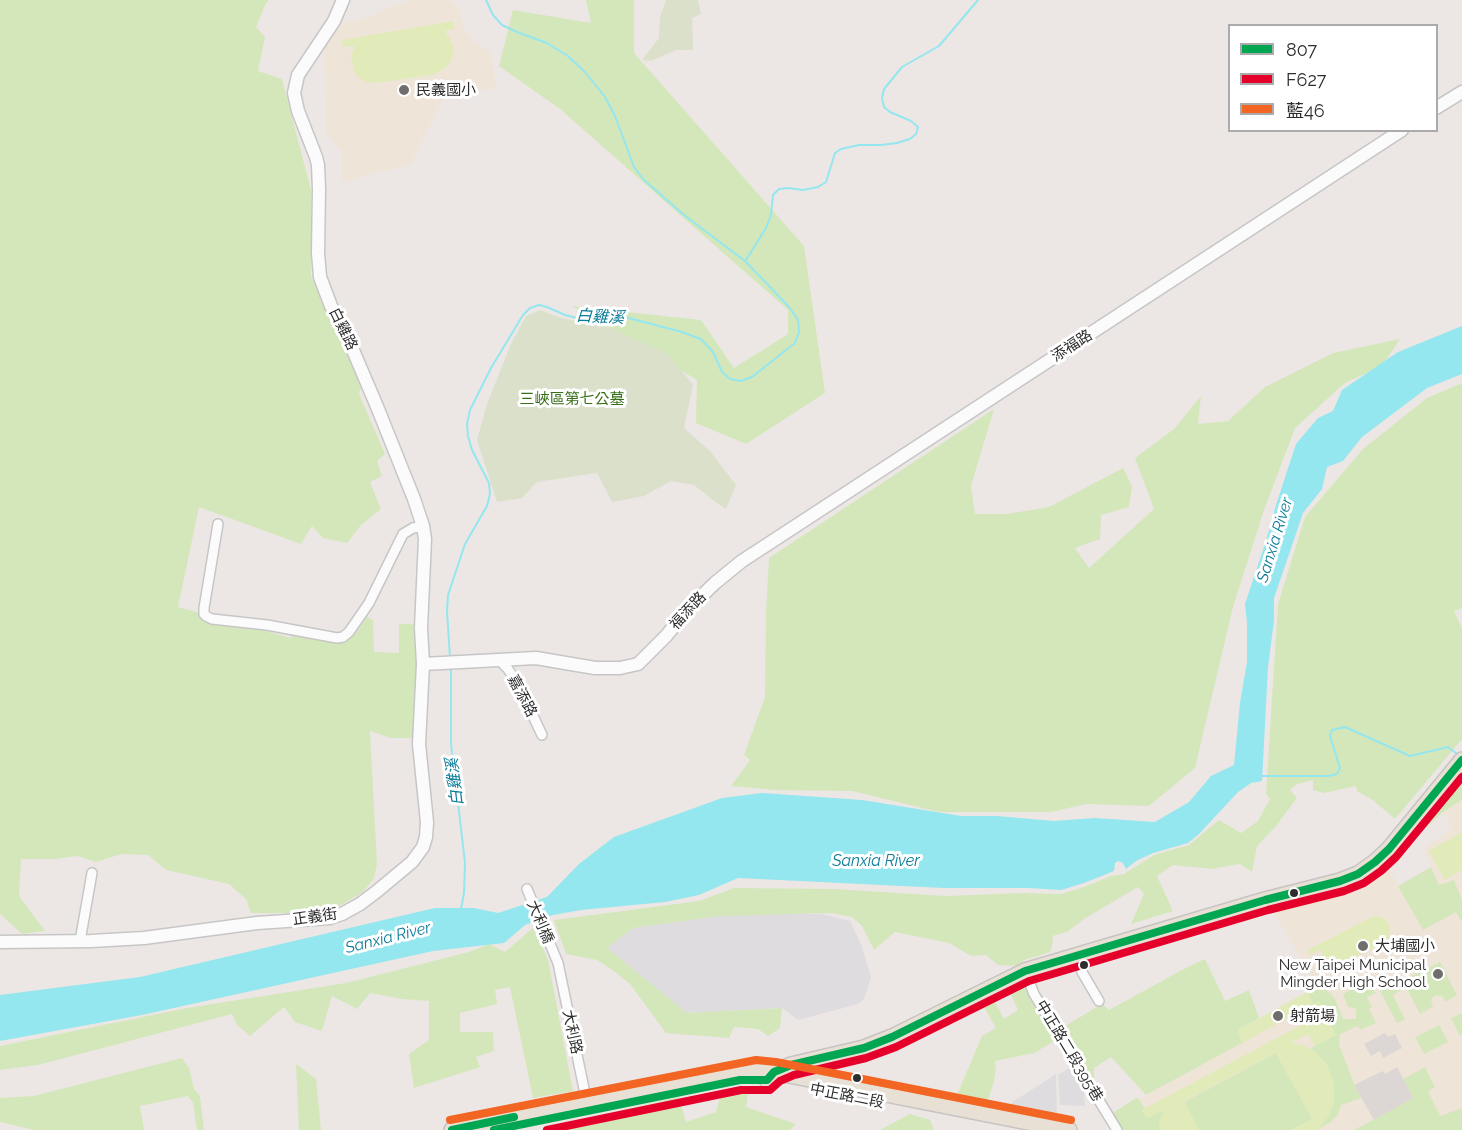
<!DOCTYPE html>
<meta charset="utf-8">
<style>
body{margin:0}
#map{position:relative;width:1462px;height:1130px;overflow:hidden;background:#ece7e4;font-family:Raleway,"Noto Sans TC",sans-serif}
canvas{display:block}
.legend{position:absolute;left:1228px;top:24px;width:210px;height:108px;box-sizing:border-box;background:#fff;border:2px solid #ababab;margin:0;padding:8px 10px;list-style:none;font-size:18px;color:#2d2d2d}
.legend li{display:flex;align-items:center;gap:12px;height:30px}
.legend b{width:30px;border:2px solid #ababab}
</style>
<div id="map">
<canvas width="1462" height="1130"></canvas>
<ul class="legend">
<li><b style="height:8px;background:#00a651"></b>807</li>
<li><b style="height:8px;background:#e4002b"></b>F627</li>
<li><b style="height:8px;background:#f26522"></b>藍46</li>
</ul>
</div>
<script>
const context = document.querySelector('canvas').getContext('2d');
context.lineJoin = 'round';
function paint(path, color) { context.fillStyle = color; context.fill(path, 'evenodd'); }
const toPath = rows => new Path2D(rows.map(r => 'M' + r).join(''));
function strokePath(path, color, width, dash) { context.strokeStyle = color; context.lineWidth = width; context.lineCap = dash ? 'butt' : 'round'; context.setLineDash(dash || []); context.stroke(path); }
function label(font, color, halo, rows, align = 'center') {
  context.font = font + ' Raleway,"Noto Sans TC",sans-serif'; context.lineWidth = 6; context.setLineDash([]); context.textBaseline = 'middle'; context.strokeStyle = halo; context.fillStyle = color; for (const [text, x, y, turn = 0] of rows) {
    context.save(); context.translate(x, y); context.rotate((+turn || 0) * Math.PI / 180); context.textAlign = isNaN(turn) ? turn : align; if (halo) context.strokeText(text, 0, 0); context.fillText(text, 0, 0); context.restore();
  }
}
paint(toPath([
 [764,914,822,914,850,921,861,944,871,977,864,999,858,1004,798,1020,782,1008,687,1013,607,948,633,928,719,916],
 [1074,1065,1083,1080,1085,1106,1060,1105,1058,1075],
 [1056,1074,1057,1122,1008,1114,1011,1103]
]), '#dfdcdf');
paint(toPath([
 [409,0,449,0,459,8,464,28,474,42,490,51,497,88,444,97,410,165,371,174,351,181,342,181,342,153,326,133,324,49,342,23,367,18,389,7,406,3],
 [1462,800,1462,1108,1440,1117,1427,1091,1354,1130,1143,1130,1128,1105,1241,1043,1238,1030,1317,986,1271,907,1355,879,1386,863,1423,930,1451,914,1426,854,1426,847,1452,828,1443,812]
]), '#efe4d8');
paint(toPath([
 [0,0,269,0,266,3,256,27,265,37,258,71,282,79,311,190,311,276,362,386,359,394,385,454,377,461,382,476,370,482,381,509,361,525,347,543,323,538,312,526,301,544,199,507,178,607,291,638,292,634,332,642,345,642,357,632,367,617,373,620,374,652,399,653,399,624,416,624,419,664,413,738,391,738,370,731,377,864,374,878,363,892,331,911,316,913,251,913,246,899,229,884,166,870,148,855,121,854,96,862,78,856,55,859,21,859,19,896,45,931,22,934,0,914],
 [586,0,634,0,634,53,804,246,825,393,746,444,696,423,697,380,572,306,701,320,734,368,788,334,788,310,560,109,499,66,513,10,591,23],
 [1400,339,1382,366,1345,383,1295,428,1264,510,1233,607,1195,768,1149,806,1086,804,1051,812,939,812,852,791,775,790,731,786,750,760,744,755,765,697,766,612,769,558,994,409,971,486,975,514,1007,514,1049,507,1123,468,1132,486,1129,507,1101,515,1100,539,1075,548,1089,568,1154,509,1135,458,1174,429,1201,396,1198,424,1228,421,1265,387,1333,353],
 [1462,383,1462,608,1454,611,1462,628,1462,739,1395,819,1374,801,1357,791,1356,786,1324,793,1313,790,1313,780,1297,784,1290,790,1297,798,1276,826,1257,846,1252,872,1240,864,1212,869,1173,865,1157,876,1173,911,1131,924,1144,894,1138,887,1084,919,1067,932,1052,936,1053,942,1050,952,1024,960,1018,966,998,965,986,955,971,956,949,943,895,932,874,950,862,926,852,917,831,913,719,916,633,928,607,948,687,1013,782,1008,780,1028,768,1036,758,1029,734,1027,729,1038,666,1033,630,984,611,969,597,960,566,954,554,920,699,901,734,888,834,889,945,896,1022,893,1061,894,1084,887,1111,876,1124,874,1154,855,1189,845,1219,820,1241,833,1258,821,1270,799,1266,794,1278,604,1305,517,1363,449,1427,398],
 [1462,768,1462,800,1443,812,1418,835,1415,835,1404,845,1423,821,1419,816],
 [1431,867,1439,885,1454,880,1462,900,1462,922,1456,912,1423,930,1398,886],
 [534,927,548,960,573,1091,533,1098,510,987,495,990,497,1004,460,1013,460,1032,493,1032,494,1051,476,1057,480,1067,414,1088,409,1054,429,1040,429,1001,402,999,370,993,357,1009,332,996,322,1031,295,1022,284,1007,250,1036,237,1025,232,1014,38,1065,0,1070,0,1046,187,1008,346,983,469,952,489,944,505,952],
 [1205,959,1225,1001,1249,990,1259,1018,1238,1030,1242,1043,1146,1095,1111,1057,1094,1068,1094,1085,1060,1029,1102,1004,1109,1010,1182,970],
 [1440,962,1457,995,1445,1002,1443,997,1438,995,1434,996,1431,1000,1433,1007,1420,1014,1406,987,1393,995,1405,1019,1397,1023,1380,991],
 [1023,975,1030,1000,1058,1039,1034,1053,995,1061,996,1069,994,1081,986,1107,954,1102,982,1036,996,1028,979,998,990,993,1004,1019,1018,1010,1007,985],
 [1366,982,1376,993,1367,997,1372,1007,1369,1009,1376,1023,1360,1030,1358,1026,1340,1034,1339,1045,1354,1084,1361,1098,1341,1105,1338,1114,1331,1122,1317,1130,1328,1117,1334,1103,1334,1083,1316,1053,1310,1049,1315,1046,1318,1002,1313,1004,1307,992,1318,986,1323,987,1334,997,1343,1019,1356,1019,1356,1008,1348,1007,1343,994],
 [1462,1013,1462,1035,1460,1036,1451,1018],
 [1439,1025,1448,1042,1424,1054,1415,1037],
 [1276,1053,1312,1119,1292,1130,1199,1130,1184,1102],
 [182,1058,189,1068,194,1089,200,1096,204,1130,197,1130,193,1103,188,1096,140,1106,144,1130,34,1130,0,1122,0,1098,34,1096],
 [296,1064,316,1079,321,1130,299,1130],
 [1425,1067,1435,1087,1428,1091,1440,1116,1462,1108,1462,1130,1354,1130,1413,1098,1403,1079],
 [738,1091,748,1093,746,1107,796,1124,790,1130,554,1130,554,1126,679,1097,686,1122,716,1112,720,1096],
 [1136,1098,1139,1099,1145,1109,1142,1111,1165,1110,1160,1119,1159,1130,1121,1130,1111,1114],
 [910,1114,930,1120,934,1130,880,1130]
]), '#d4e7bb');
paint(toPath([
 [666,0,698,0,701,14,692,18,693,50,676,50,651,61,642,60,659,38,660,17],
 [540,310,561,318,610,328,668,354,693,385,684,428,710,451,736,485,726,509,714,501,694,485,671,481,644,496,612,502,597,473,537,482,522,498,497,502,477,440,487,404,511,344,526,316]
]), '#dbe0cb');
paint(toPath([
 [453,21,454,29,444,31,449,37,453,46,454,52,453,56,448,65,439,72,431,75,376,83,366,82,358,77,355,73,353,68,351,56,355,46,343,47,342,40],
 [1462,832,1462,870,1445,880,1429,851],
 [1376,916,1385,919,1390,927,1390,936,1384,943,1335,966,1327,963,1323,960,1321,949,1310,955,1308,950,1372,917],
 [1307,992,1313,1004,1319,1001,1336,1035,1315,1046,1308,1034,1291,1043,1303,1045,1316,1053,1328,1065,1334,1083,1334,1103,1328,1117,1317,1130,1292,1130,1312,1119,1276,1053,1184,1101,1199,1130,1159,1130,1160,1119,1164,1110,1147,1119,1142,1110,1303,1024,1297,1013,1242,1043,1238,1030]
]), '#e0ebb9');
paint(toPath([
 [1385,1033,1388,1037,1395,1034,1402,1048,1383,1058,1380,1051,1371,1056,1364,1044],
 [1397,1067,1413,1098,1374,1120,1354,1085,1383,1071,1385,1074]
]), '#dcd7d4');
paint(toPath([
 [1462,326,1462,374,1427,388,1362,437,1343,461,1327,467,1322,489,1303,513,1274,598,1274,620,1268,667,1262,781,1251,783,1238,792,1199,834,1188,843,1153,853,1136,861,1126,869,1123,863,1118,861,1115,863,1114,871,1084,883,1061,890,1028,888,944,888,738,878,699,895,665,902,581,910,553,915,525,925,504,943,433,951,142,1015,0,1041,0,995,140,977,435,908,474,908,498,913,547,897,579,864,614,837,722,798,762,793,862,800,961,816,997,816,1054,821,1095,818,1155,822,1189,802,1211,776,1234,765,1240,703,1247,662,1247,623,1245,604,1266,541,1276,505,1296,444,1318,418,1333,411,1342,390,1398,352]
]), '#94e6ef');
strokePath(toPath([
 [746,260,766,228,771,215,773,195,779,189,788,188,803,190,818,187,826,182,835,153,841,149,859,145,881,145,897,143,910,139,916,134,918,127,911,121,890,112,884,107,882,98,884,89,902,67,939,46,978,0],
 [450,658,447,611,448,595,465,544,487,506,490,494,489,483,472,450,468,436,467,424,470,410,491,368,523,315,530,308,539,305,547,307,565,315,577,318,621,316,682,332,701,339,713,352,722,372,730,379,741,381,752,377,795,343,799,332,798,320,790,308,745,261,684,215,644,180,634,167,615,116,605,97,585,72,568,56,547,43,517,32,502,25,493,15,486,0],
 [451,667,451,743,465,863,464,893,461,909],
 [1260,776,1328,776,1337,774,1340,768,1330,736,1332,730,1345,727,1410,756,1448,747,1460,756]
]), '#94e6ef', 2);
const minor = toPath([
 [218,524,204,608,204,614,206,616,212,619,267,625,337,638,343,637,349,632,369,603,403,534,413,528,423,526],
 [499,660,508,669,519,686,542,735],
 [527,889,558,963,588,1108],
 [80,941,92,873],
 [1079,955,1082,972,1099,1001],
 [1025,971,1034,994,1117,1130]
]);
const tertiary = toPath([
 [1436,108,1462,92],
 [423,664,536,658,595,668,620,668,638,664,666,636,689,608,715,583,742,561,1402,130],
 [0,942,91,941,144,938,257,923,330,918,342,914,360,904,376,892,412,862,423,847,426,837,427,822,419,744,423,664,421,628,425,539,423,526,414,499,378,409,347,336,331,306,320,277,318,253,319,189,318,165,316,157,298,111,294,93,298,75,334,21,343,0]
]);
const primary = toPath([
 [767,1080,774,1072,791,1065,864,1048,892,1037,1025,971,1265,900,1340,881,1358,874,1375,862,1389,849,1462,760],
 [452,1130,691,1082,756,1070,774,1072,1069,1130]
]);
strokePath(minor, '#c7c6c6', 12);
strokePath(tertiary, '#c7c6c6', 15);
strokePath(primary, '#c6c4c3', 18);
strokePath(minor, '#fcfbfb', 9);
strokePath(tertiary, '#fcfbfb', 12);
strokePath(primary, '#e9e0d5', 15);
strokePath(toPath([
 [452,1130,514,1117],
 [494,1130,740,1080,767,1080,774,1072,791,1065,864,1048,892,1037,1025,971,1265,900,1340,881,1358,874,1375,862,1389,849,1462,760]
]), '#00a651', 8);
strokePath(toPath([
 [547,1130,741,1090,770,1090,780,1081,794,1075,866,1058,896,1047,1029,981,1268,910,1344,891,1364,883,1381,871,1396,857,1462,777]
]), '#e4002b', 8);
strokePath(toPath([
 [450,1120,756,1060,776,1062,1071,1120]
]), '#f26522', 8);
for (const [x, y, r, color] of [
 [404,90,6,"#706e6d"],
 [1294,893,5,"#2d2d2d"],
 [1363,946,6,"#706e6d"],
 [1084,965,5,"#2d2d2d"],
 [1438,974,6,"#706e6d"],
 [1278,1016,6,"#706e6d"],
 [857,1078,5,"#2d2d2d"]
]) { const dot = new Path2D(); dot.arc(x, y, r, 0, 2 * Math.PI); context.fillStyle = color; context.fill(dot); strokePath(dot, '#fff', 2); }
label('15px', '#2d2d2d', '#fff', [
 ["民義國小",416,90],
 ["大埔國小",1375,946],
 ["New Taipei Municipal",1426,965,"right"],
 ["Mingder High School",1426,982,"right"],
 ["射箭場",1290,1016]
], 'left');
label('15px', '#2d2d2d', '#fff', [
 ["白雞路",343,329,64],
 ["添福路",1072,346,-33],
 ["福添路",688,611,-47],
 ["嘉添路",522,696,62],
 ["正義街",315,917,-8],
 ["大利橋",540,922,67],
 ["大利路",572,1032,78],
 ["中正路二段395巷",1069,1051,59],
 ["中正路二段",847,1096,11]
]);
label('15px', '#377018', '#fff', [
 ["三峽區第七公墓",572,399]
]);
label('italic 16px', '#097c98', '#fff', [
 ["白雞溪",600,317,3],
 ["Sanxia River",1275,540,-73],
 ["白雞溪",455,782,-97],
 ["Sanxia River",876,861],
 ["Sanxia River",388,938,-14]
]);
</script>
